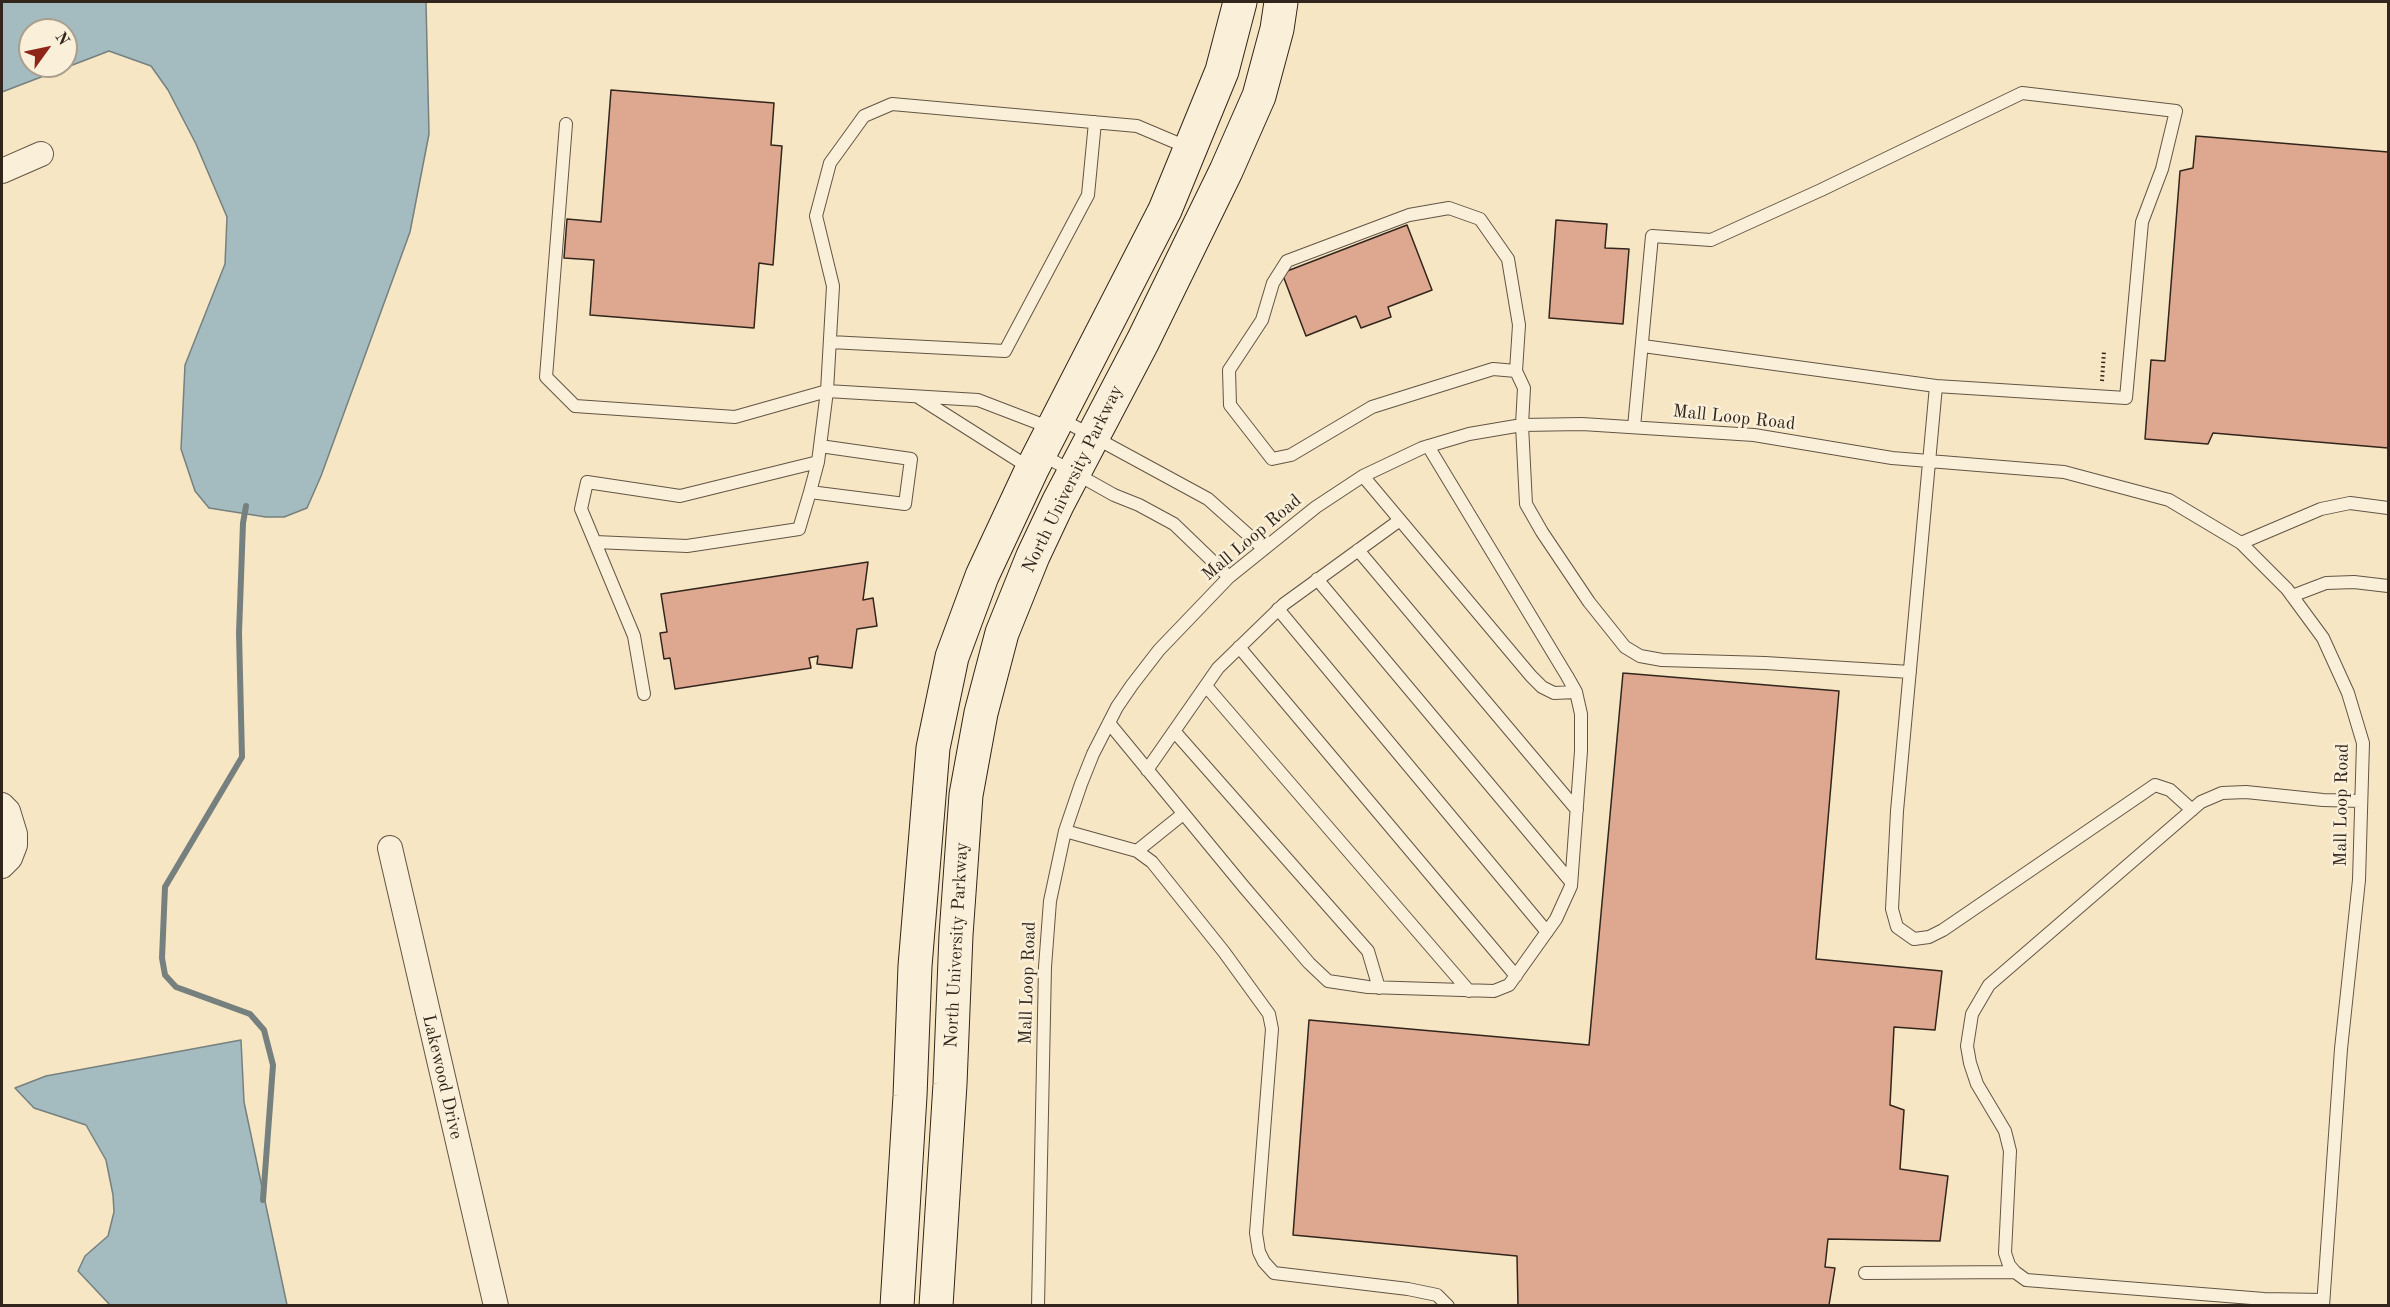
<!DOCTYPE html>
<style>
body{margin:0}
#map{position:relative;width:2390px;height:1307px;overflow:hidden;background:#f7e6c3;font-family:"Old Standard TT",serif}
canvas{display:block}
.frame{position:absolute;inset:0;border:3px solid #31251c;pointer-events:none}
.north{position:absolute;left:18px;top:18px;width:60px;height:60px;box-sizing:border-box;background:#faefd8;border:2px solid #aa9e8d;border-radius:50%;rotate:57deg;font-size:16px;font-weight:700;line-height:24px;text-align:center;color:#31251c}
.north::after{content:'';display:block;margin:auto;width:21px;height:27px;background:#8f2418;clip-path:polygon(50% 0,100% 100%,50% 72%,0 100%)}
</style>
<div id="map">
<canvas width="2390" height="1307"></canvas>
<div class="frame"></div>
<div class="north">N</div>
</div>
<script>
const context = document.querySelector('canvas').getContext('2d');
context.lineJoin = 'round';
function paint(path, color) { context.fillStyle = color; context.fill(path, 'evenodd'); }
const toPath = rows => new Path2D(rows.map(r => 'M' + r).join(''));
function strokePath(path, color, width, dash) { context.strokeStyle = color; context.lineWidth = width; context.lineCap = dash ? 'butt' : 'round'; context.setLineDash(dash || []); context.stroke(path); }
function label(font, color, halo, rows, align = 'center') {
  context.font = font + ' "Old Standard TT",serif'; context.lineWidth = 5; context.setLineDash([]); context.textBaseline = 'middle'; context.strokeStyle = halo; context.fillStyle = color; for (const [text, x, y, turn = 0] of rows) {
    context.save(); context.translate(x, y); context.rotate((+turn || 0) * Math.PI / 180); context.textAlign = isNaN(turn) ? turn : align; if (halo) context.strokeText(text, 0, 0); context.fillText(text, 0, 0); context.restore();
  }
}
const water = toPath([
 [2,2,426,2,429,134,410,232,321,476,307,508,284,517,266,517,209,508,195,491,181,449,185,365,225,264,227,217,196,144,168,90,151,66,109,51,2,92,2,2],
 [30,30,66,30,66,66,30,66,30,30],
 [241,1040,244,1102,287,1305,110,1305,78,1271,85,1256,108,1236,114,1212,113,1195,106,1160,86,1125,34,1108,15,1088,46,1076,241,1040]
]);
paint(water, '#a4bcc0');
strokePath(water, '#76807e', 1.5);
strokePath(toPath([
 [246,506,243,523,239,633,242,757,165,887,162,958,165,975,176,987,250,1014,264,1030,273,1065,263,1200]
]), '#76807e', 6);
const building = toPath([
 [611,90,774,103,771,145,782,146,773,265,759,263,754,328,590,315,594,260,564,258,567,219,601,222,611,90],
 [2196,136,2388,152,2388,448,2213,433,2208,444,2145,439,2151,360,2165,361,2180,171,2193,168,2196,136],
 [1556,220,1607,224,1605,248,1629,249,1623,324,1549,318,1556,220],
 [1407,225,1432,290,1388,307,1391,317,1361,328,1356,316,1306,336,1282,273,1407,225],
 [868,562,863,600,873,598,877,626,857,629,852,668,817,664,818,656,809,658,811,668,675,689,670,658,664,659,660,633,667,632,661,594,868,562],
 [1623,673,1839,691,1816,959,1942,971,1935,1030,1894,1027,1890,1105,1904,1110,1900,1169,1948,1176,1940,1241,1828,1239,1825,1267,1835,1268,1829,1305,1842,1306,1518,1306,1517,1256,1293,1235,1309,1020,1589,1045,1623,673]
]);
paint(building, '#dea890');
strokePath(building, '#31251c', 1.5);
const service = toPath([
 [566,124,546,377,575,406,735,417,827,391,818,462,680,496,587,482,581,509,634,636,644,694],
 [830,342,1005,351,1088,195,1095,122],
 [1643,346,1936,386],
 [1516,371,1519,325,1508,259,1480,219,1449,208,1409,215,1287,261,1273,283,1262,320,1229,370,1230,405,1272,459,1291,455,1372,407,1493,369,1516,371,1524,388,1522,425,1526,504,1542,532,1589,602,1625,647,1640,656,1662,660,1765,663,1910,672],
 [918,397,1030,468],
 [1059,418,1208,499,1264,549],
 [1634,427,1652,236,1711,240,1821,190,2022,93,2176,111,2162,169,2142,222,2126,398,1936,386,1897,811,1892,909,1897,927,1914,939,1929,937,1943,930,2155,785,2170,790,2192,810],
 [1051,428,978,400,827,391,833,286,816,216,830,163,864,116,892,104,1137,126,1189,148],
 [1041,454,1114,495,1139,505,1174,524,1229,577],
 [1363,476,1531,676,1542,687,1554,693,1576,692],
 [810,492,818,462],
 [595,542,687,546,799,529,810,492,905,504,911,459,820,446],
 [2241,543,2321,509,2350,503,2388,508],
 [1358,550,1577,810],
 [1317,579,1571,882],
 [2292,596,2326,583,2354,582,2388,586],
 [1278,609,1547,932],
 [1239,647,1516,976],
 [1206,686,1469,991],
 [1109,723,1244,887,1309,963,1328,981,1368,987,1494,991,1509,985,1556,919,1571,886,1581,751,1581,714,1576,692,1567,676,1428,446],
 [1174,731,1368,951,1379,988],
 [1147,770,1218,668,1284,604,1400,520],
 [1065,831,1137,851,1152,862,1224,952,1269,1014,1272,1029,1256,1233,1259,1252,1264,1262,1274,1273,1408,1289,1437,1295,1448,1306],
 [1137,851,1183,814],
 [1865,1273,2015,1272],
 [2323,1300,2264,1299,2026,1280,2015,1272,2009,1265,2005,1253,2010,1151,2005,1131,1977,1084,1970,1063,1967,1046,1972,1014,1989,985,2201,802,2222,793,2246,792,2323,800,2361,801],
 [1038,1306,1045,967,1050,901,1065,831,1081,784,1093,754,1117,707,1132,685,1159,650,1229,577,1316,507,1363,476,1422,448,1469,434,1522,425,1582,424,1754,435,1892,458,2064,472,2169,500,2241,543,2287,589,2323,638,2348,693,2363,743,2359,880,2341,1049,2323,1306]
]);
const minor = toPath([
 [2,171,41,154],
 [2,805,8,811,15,834,15,845,10,858,2,866],
 [390,848,496,1306]
]);
const secondary = toPath([
 [897,1306,910,1096,915,966,933,748,952,657,982,576,1032,469,1165,210,1222,71,1240,2],
 [936,1306,950,1084,956,935,966,795,981,713,1002,633,1033,556,1058,503,1143,341,1226,171,1259,96,1277,29,1281,2]
]);
strokePath(service, '#625546', 14);
strokePath(minor, '#625546', 26);
strokePath(secondary, '#31251c', 35);
strokePath(toPath([
 [2102,381,2104,351]
]), '#31251c', 4, [1.5, 3]);
strokePath(service, '#faefd8', 12);
strokePath(minor, '#faefd8', 24);
strokePath(secondary, '#faefd8', 33);
label('18px', '#31251c', '#faefd8', [
 ["Mall Loop Road",1734,418,6],
 ["North University Parkway",1073,479,-64],
 ["Mall Loop Road",1252,538,-40],
 ["Mall Loop Road",2342,805,-89],
 ["North University Parkway",957,945,-87],
 ["Mall Loop Road",1028,983,-88],
 ["Lakewood Drive",442,1077,77]
]);
</script>
